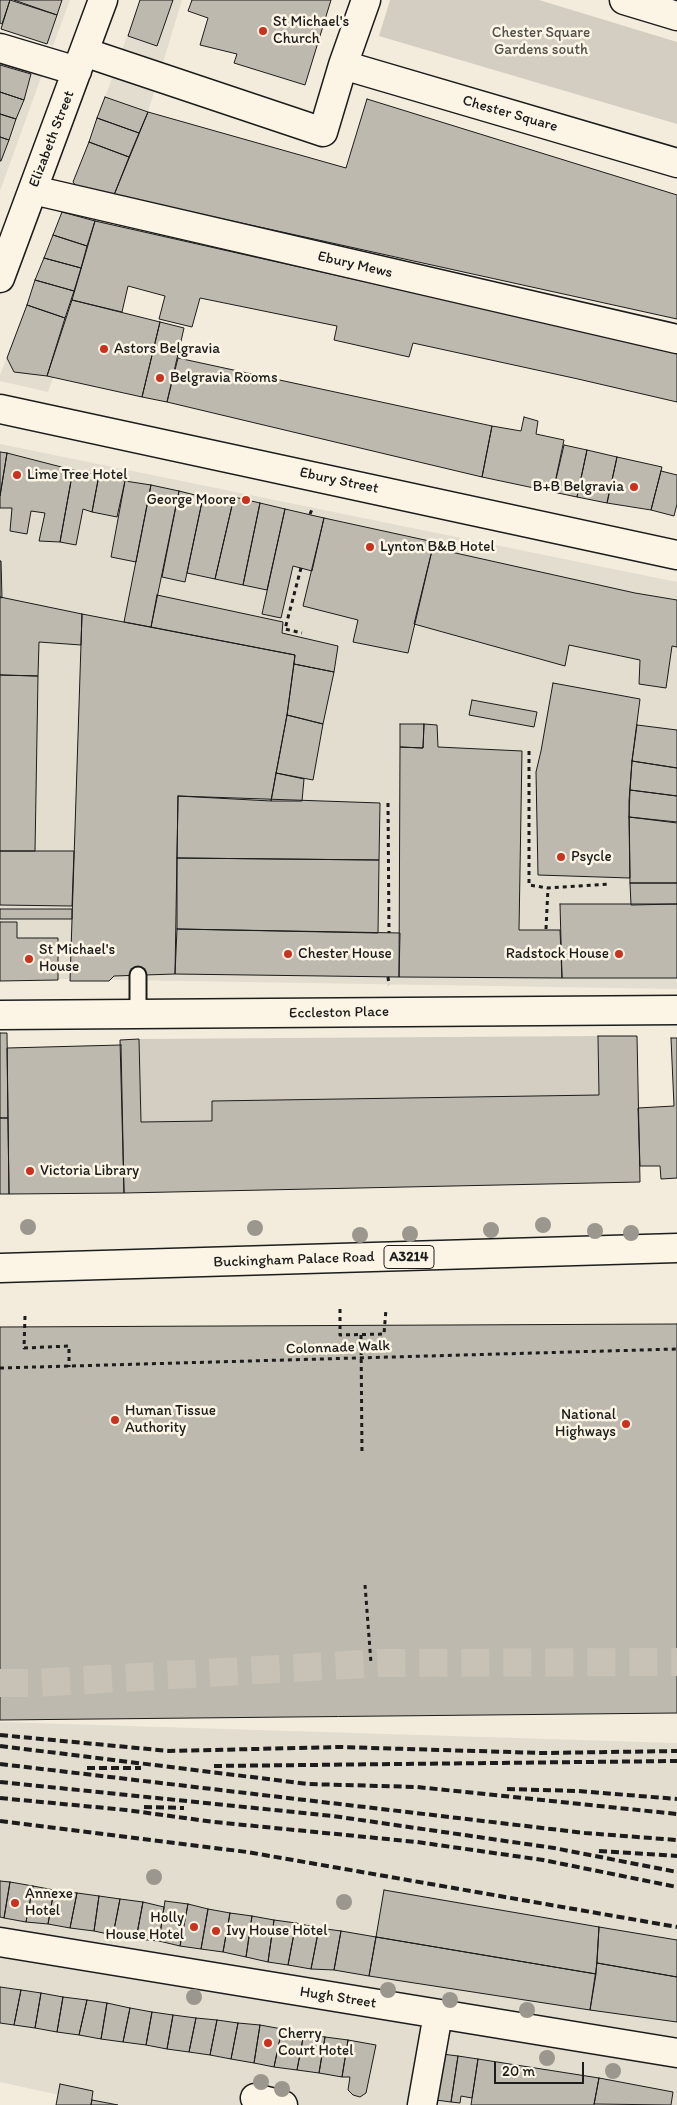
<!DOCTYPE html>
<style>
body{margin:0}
#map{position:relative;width:677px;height:2105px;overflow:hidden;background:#f3ecdd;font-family:Itim,sans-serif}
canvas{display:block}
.scale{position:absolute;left:494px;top:2062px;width:90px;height:22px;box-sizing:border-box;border:2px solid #1c1c1c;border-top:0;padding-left:6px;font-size:15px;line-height:18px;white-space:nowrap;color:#1c1c1c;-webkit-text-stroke:4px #fcf5e5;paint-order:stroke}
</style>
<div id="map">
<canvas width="677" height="2105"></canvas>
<div class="scale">20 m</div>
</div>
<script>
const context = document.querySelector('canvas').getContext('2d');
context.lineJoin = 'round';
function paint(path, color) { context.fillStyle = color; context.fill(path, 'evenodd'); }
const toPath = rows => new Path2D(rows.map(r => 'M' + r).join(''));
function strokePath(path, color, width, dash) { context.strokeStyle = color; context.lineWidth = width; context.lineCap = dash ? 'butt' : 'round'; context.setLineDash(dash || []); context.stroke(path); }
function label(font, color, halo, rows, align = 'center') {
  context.font = font + ' Itim,sans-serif'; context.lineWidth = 5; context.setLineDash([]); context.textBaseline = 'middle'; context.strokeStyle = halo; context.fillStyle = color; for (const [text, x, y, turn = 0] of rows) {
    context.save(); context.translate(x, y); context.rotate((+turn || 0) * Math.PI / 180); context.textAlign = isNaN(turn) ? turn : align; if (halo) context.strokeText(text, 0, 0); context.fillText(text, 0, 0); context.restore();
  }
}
paint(toPath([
 [0,0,70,0,53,46,0,29],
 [140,0,182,0,148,112,48,392,0,381,0,375,89,142],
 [0,60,43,72,0,191],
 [0,444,677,582,677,989,0,978],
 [0,1722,677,1743,677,2105,105,2105,0,2082]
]), '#e3ddcf');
paint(toPath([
 [390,0,539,0,677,42,677,124,379,36],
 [598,1036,599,1095,212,1121,141,1122,139,1039]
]), '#d3cec1');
const building = toPath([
 [0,0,10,0,2,24,0,23,0,0],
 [10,0,57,15,47,44,1,29,10,0],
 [14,0,62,0,57,15,14,0],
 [140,0,173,0,157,46,128,36,140,0],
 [192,0,331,0,305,85,234,63,237,54,200,45,208,18,188,11,192,0],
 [0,65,31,74,24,100,0,92,0,65],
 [0,92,24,100,16,119,0,114,0,92],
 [105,97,148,112,139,133,97,118,105,97],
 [367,99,677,195,677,319,114,195,148,112,346,168,367,99],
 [0,114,16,119,9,140,0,137,0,114],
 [97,118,139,133,129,157,89,142,97,118],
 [0,137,9,140,1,161,0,161,0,137],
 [89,142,129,157,114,195,76,186,73,182,89,142],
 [62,212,95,221,87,246,53,235,62,212],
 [95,221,677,352,677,402,578,379,413,343,409,357,334,340,337,326,200,298,192,327,159,319,165,296,128,286,122,312,72,300,95,221],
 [53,235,87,246,81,268,44,258,53,235],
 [44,258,81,268,74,291,35,280,44,258],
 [35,280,74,291,65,318,27,305,35,280],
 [72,300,160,322,142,397,47,376,72,300],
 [27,305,65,318,47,376,14,372,7,358,27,305],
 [160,322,184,328,167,402,142,397,160,322],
 [178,358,492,426,482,477,167,402,178,358],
 [524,417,538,421,536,434,564,440,553,492,482,477,492,426,521,431,524,417],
 [564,445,587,450,577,497,553,492,564,445],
 [587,450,617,457,607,503,577,497,587,450],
 [0,452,7,453,0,496,0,452],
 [7,453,73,470,60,542,39,541,45,513,31,511,27,534,10,531,12,508,0,508,0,496,7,453],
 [617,457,662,467,651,510,607,503,617,457],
 [73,470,99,475,92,512,83,509,76,545,60,542,73,470],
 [661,471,677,475,677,504,674,516,651,510,661,471],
 [99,475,125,481,117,517,92,512,99,475],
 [125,481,151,485,136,562,111,557,125,481],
 [151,485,179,491,151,627,124,622,151,485],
 [179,491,203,497,185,582,162,577,179,491],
 [203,497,234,497,215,579,187,573,203,497],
 [234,497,260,503,243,585,215,579,234,497],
 [260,503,285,509,267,590,243,585,260,503],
 [285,509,324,518,312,571,293,566,281,618,262,614,285,509],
 [324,518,434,542,408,653,353,642,358,620,303,606,324,518],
 [434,542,451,552,635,593,677,600,677,647,672,646,666,688,639,684,640,660,569,645,565,666,414,624,434,542],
 [0,561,1,561,2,598,0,597,0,561],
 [157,595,283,622,282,633,338,646,334,672,294,664,295,655,151,627,157,595],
 [0,597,82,614,81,645,39,642,38,676,0,675,0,597],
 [82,614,295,655,287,715,271,801,178,796,175,974,114,976,109,981,70,981,82,614],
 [294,664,334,672,323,724,287,715,294,664],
 [0,675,38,676,35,851,0,851,0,675],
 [553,683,640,699,632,761,629,801,630,878,538,875,536,772,541,751,553,683],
 [472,700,537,712,534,727,469,715,472,700],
 [287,715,323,724,313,780,276,773,287,715],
 [400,724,424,724,423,748,400,747,400,724],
 [424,724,437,725,438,747,522,751,519,930,560,930,562,978,399,977,400,747,423,748,424,724],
 [637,725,677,730,677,768,632,761,637,725],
 [632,761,677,768,677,796,630,790,632,761],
 [276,773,304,779,302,801,271,801,276,773],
 [630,790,677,796,677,822,629,817,630,790],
 [178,796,380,803,379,860,177,858,178,796],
 [629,817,677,823,677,883,630,883,629,817],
 [0,851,74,851,72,906,0,905,0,851],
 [177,858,379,860,378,933,177,929,177,858],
 [630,883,677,883,677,904,631,905,630,883],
 [560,904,677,904,677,978,562,978,560,904],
 [0,909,72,909,72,919,0,919,0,909],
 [0,922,17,922,17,938,58,938,58,980,0,981,0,922],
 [177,929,400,933,399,977,175,974,177,929],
 [0,1033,7,1033,8,1118,0,1118,0,1033],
 [598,1036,637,1036,640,1182,124,1193,120,1040,139,1039,141,1122,212,1121,212,1101,599,1095,598,1036],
 [671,1038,677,1038,677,1178,661,1179,660,1166,640,1166,638,1108,674,1106,671,1038],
 [121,1045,124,1193,9,1194,7,1048,121,1045],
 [0,1118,8,1118,9,1194,0,1194,0,1118],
 [677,1324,677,1713,0,1720,0,1327,677,1324],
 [0,1881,10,1882,4,1918,0,1917,0,1881],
 [10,1882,33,1886,26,1922,4,1918,10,1882],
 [33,1886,54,1890,48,1924,26,1922,33,1886],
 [54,1890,77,1893,70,1928,48,1924,54,1890],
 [384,1890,599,1927,596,1974,376,1937,384,1890],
 [77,1893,99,1896,94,1931,70,1928,77,1893],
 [99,1896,120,1899,113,1935,94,1931,99,1896],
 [120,1899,143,1902,136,1939,113,1935,120,1899],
 [165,1901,188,1904,180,1946,159,1941,165,1901],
 [143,1902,164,1907,159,1941,136,1939,143,1902],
 [188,1904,208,1909,201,1949,180,1946,188,1904],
 [208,1909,230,1913,223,1952,201,1949,208,1909],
 [230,1913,252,1916,246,1957,223,1952,230,1913],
 [252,1916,274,1920,268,1962,246,1957,252,1916],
 [274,1920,296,1923,288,1965,268,1962,274,1920],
 [296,1923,319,1928,311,1969,288,1965,296,1923],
 [599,1927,677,1940,677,1977,597,1963,599,1927],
 [319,1928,341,1931,334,1970,311,1969,319,1928],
 [341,1931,376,1937,369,1976,334,1970,341,1931],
 [376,1937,596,1974,590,2010,369,1976,376,1937],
 [597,1963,677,1977,677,2022,590,2010,597,1963],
 [0,1987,21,1990,14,2025,0,2023,0,1987],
 [21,1990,41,1993,35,2028,14,2025,21,1990],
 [41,1993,63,1997,57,2032,35,2028,41,1993],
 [63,1997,87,2000,79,2035,57,2032,63,1997],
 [87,2000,107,2003,101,2039,79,2035,87,2000],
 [107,2003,130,2008,123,2042,101,2039,107,2003],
 [130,2008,152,2012,146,2045,123,2042,130,2008],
 [152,2012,173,2015,167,2049,146,2045,152,2012],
 [173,2015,196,2018,189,2052,167,2049,173,2015],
 [196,2018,217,2020,210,2055,189,2052,196,2018],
 [217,2020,238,2023,231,2059,210,2055,217,2020],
 [238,2023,260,2025,254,2063,231,2059,238,2023],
 [260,2025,282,2029,274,2067,254,2063,260,2025],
 [282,2029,304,2033,297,2070,274,2067,282,2029],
 [304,2033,325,2037,319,2073,297,2070,304,2033],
 [325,2037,348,2040,342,2077,319,2073,325,2037],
 [348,2040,376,2045,366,2093,360,2097,353,2095,348,2090,350,2077,342,2077,348,2040],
 [442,2054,458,2056,451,2102,436,2100,442,2054],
 [458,2056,478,2059,472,2098,461,2096,460,2103,451,2102,458,2056],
 [478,2059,599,2078,594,2105,471,2105,478,2059],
 [599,2078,673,2092,671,2105,594,2104,599,2078],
 [60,2084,93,2091,91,2105,56,2105,60,2084],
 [92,2100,118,2105,91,2105,92,2100]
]);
paint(building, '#beb9ae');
strokePath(building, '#1c1c1c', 1);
strokePath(toPath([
 [0,1683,35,1683,380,1663,677,1662]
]), '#c8c2b6', 28, [28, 14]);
const lane = toPath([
 [138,1015,138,975]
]);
const street = toPath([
 [366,0,343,65,677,163],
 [624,0,677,16],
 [0,48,77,71],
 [84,52,323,132,343,65],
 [33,190,677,339],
 [0,278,103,0],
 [0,409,677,555],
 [0,1015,677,1010],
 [0,1942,677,2053],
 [255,2098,283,2105],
 [422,2105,438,2014]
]);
const primary = toPath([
 [0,1268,677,1248]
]);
strokePath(lane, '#1c1c1c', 19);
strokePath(street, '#1c1c1c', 31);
strokePath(primary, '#1c1c1c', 31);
strokePath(toPath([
 [310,514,313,507],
 [301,568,285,629,302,633],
 [529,751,529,885,548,888,610,884],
 [388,803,389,933],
 [546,929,548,888],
 [388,977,389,985],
 [340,1309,340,1335,384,1334,386,1309],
 [25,1316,24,1348,69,1346,69,1367],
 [361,1335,362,1455],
 [0,1368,677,1349],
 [365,1585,371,1663]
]), '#1c1c1c', 3, [4, 4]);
strokePath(lane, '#fcf5e5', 15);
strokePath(street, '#fcf5e5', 28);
strokePath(primary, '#fcf5e5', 28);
strokePath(toPath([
 [0,1735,169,1751,340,1747,543,1753,677,1751],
 [0,1746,308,1784,417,1787,677,1814],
 [0,1764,585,1833,677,1840],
 [214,1766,677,1761],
 [87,1768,141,1768],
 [0,1782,333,1816,554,1848,677,1872],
 [507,1789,578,1791,677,1799],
 [0,1798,126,1810,214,1822,417,1842,543,1860,677,1887],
 [144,1807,184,1808],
 [0,1821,247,1852,677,1927],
 [599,1851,677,1856]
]), '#1c1c1c', 4, [8, 4]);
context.fillStyle = '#9b978e';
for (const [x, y] of [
 [543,1225],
 [28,1227],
 [255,1228],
 [491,1230],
 [595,1231],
 [631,1233],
 [410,1234],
 [360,1235],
 [154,1877],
 [344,1902],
 [388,1990],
 [194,1997],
 [450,2000],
 [527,2010],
 [547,2058],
 [613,2071],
 [261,2082],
 [282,2089]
]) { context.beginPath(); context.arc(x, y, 8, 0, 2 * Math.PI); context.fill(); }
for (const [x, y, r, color] of [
 [263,31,5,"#c8321e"],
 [104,349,5,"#c8321e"],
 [160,378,5,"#c8321e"],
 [17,475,5,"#c8321e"],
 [634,487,5,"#c8321e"],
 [246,500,5,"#c8321e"],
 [370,547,5,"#c8321e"],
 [561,857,5,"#c8321e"],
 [288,954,5,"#c8321e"],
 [619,954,5,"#c8321e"],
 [29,959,5,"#c8321e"],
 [30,1171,5,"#c8321e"],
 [115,1420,5,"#c8321e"],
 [626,1424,5,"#c8321e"],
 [15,1903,5,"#c8321e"],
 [194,1927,5,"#c8321e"],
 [216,1931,5,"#c8321e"],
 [268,2043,5,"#c8321e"]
]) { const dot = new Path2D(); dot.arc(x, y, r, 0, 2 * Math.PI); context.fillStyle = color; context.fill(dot); strokePath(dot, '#fcf5e5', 2); }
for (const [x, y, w] of [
 [409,1257,50]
]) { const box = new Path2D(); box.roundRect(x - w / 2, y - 11.5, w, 23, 4); context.fillStyle = '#fcf5e5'; context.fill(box); strokePath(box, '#1c1c1c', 1); }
label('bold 14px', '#1c1c1c', null, [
 ["A3214",409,1257]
]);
label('15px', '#1c1c1c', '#fcf5e5', [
 ["St Michael's",273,22],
 ["Church",273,39],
 ["Astors Belgravia",114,349],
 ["Belgravia Rooms",170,378],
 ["Lime Tree Hotel",27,475],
 ["B+B Belgravia",624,487,"right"],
 ["George Moore",236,500,"right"],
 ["Lynton B&B Hotel",380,547],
 ["Psycle",571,857],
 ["St Michael's",39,950],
 ["House",39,967],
 ["Chester House",298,954],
 ["Radstock House",609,954,"right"],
 ["Victoria Library",40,1171],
 ["Human Tissue",125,1411],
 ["Authority",125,1428],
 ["National",616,1415,"right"],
 ["Highways",616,1432,"right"],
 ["Annexe",25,1894],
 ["Hotel",25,1911],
 ["Holly",184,1918,"right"],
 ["House Hotel",184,1935,"right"],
 ["Ivy House Hotel",226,1931],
 ["Cherry",278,2034],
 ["Court Hotel",278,2051]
], 'left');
label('15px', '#53514e', '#fcf5e5', [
 ["Chester Square",541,33],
 ["Gardens south",541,50]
]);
label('15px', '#1c1c1c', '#fcf5e5', [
 ["Chester Square",510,114,16],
 ["Elizabeth Street",52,139,-69],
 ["Ebury Mews",355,265,13],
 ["Ebury Street",339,481,12],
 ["Eccleston Place",339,1013,-1],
 ["Buckingham Palace Road",294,1260,-2],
 ["Colonnade Walk",338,1348,-2],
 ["Hugh Street",338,1998,9]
]);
</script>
